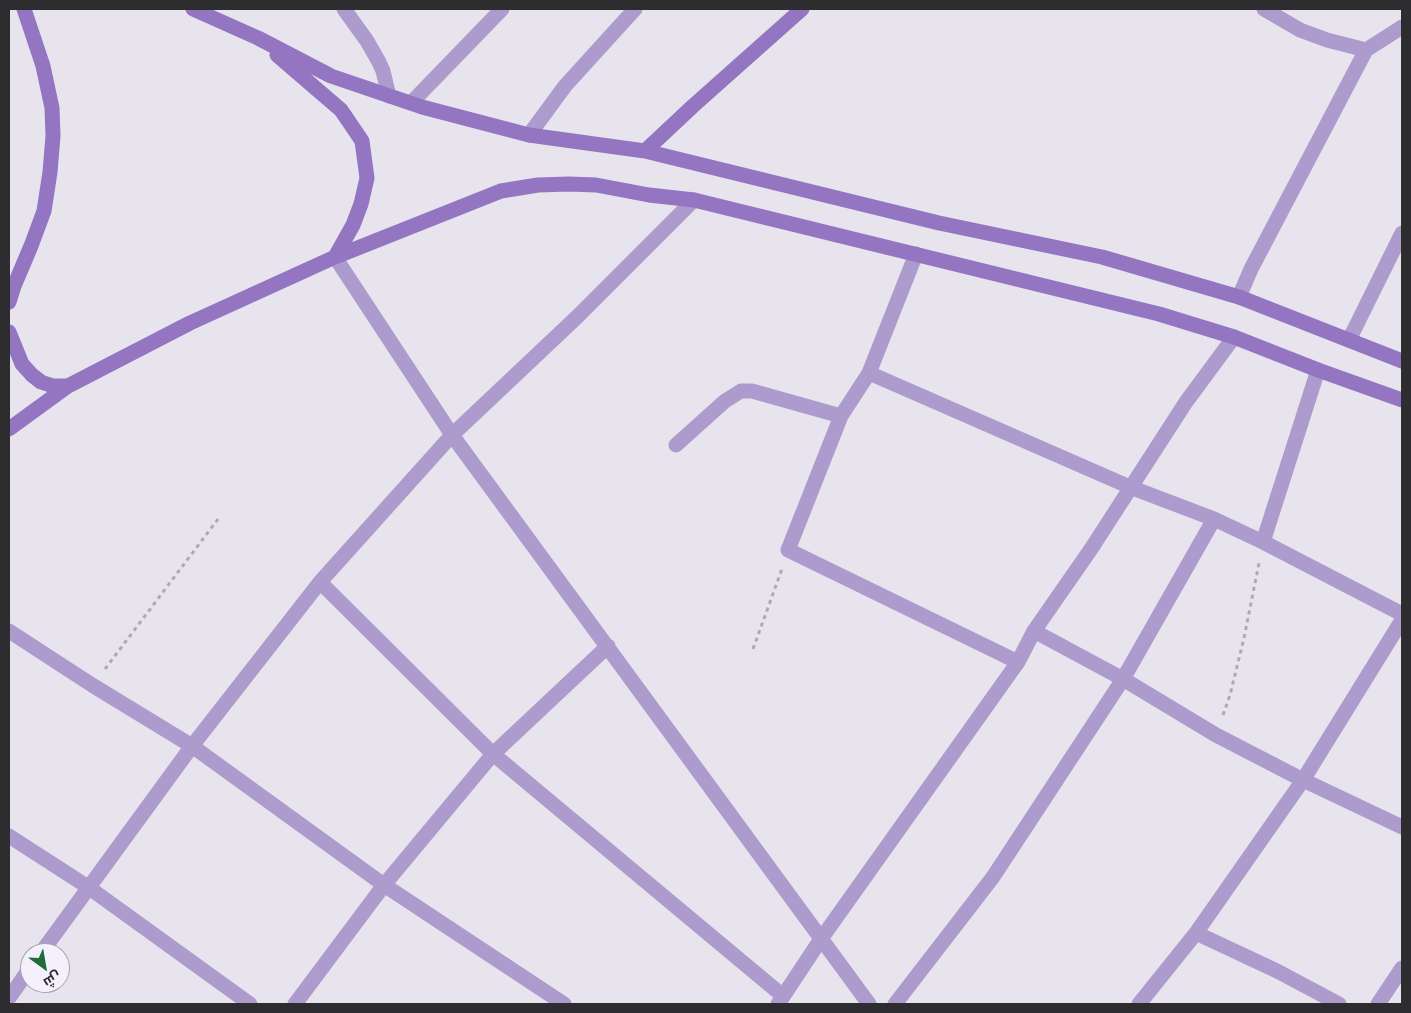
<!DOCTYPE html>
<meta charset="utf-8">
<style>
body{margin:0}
#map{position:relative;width:1411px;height:1013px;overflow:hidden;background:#e7e4ee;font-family:"Noto Sans",Cairo,sans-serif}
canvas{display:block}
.frame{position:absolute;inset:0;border:10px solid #2d2c2f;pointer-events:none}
.north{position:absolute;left:20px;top:943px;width:50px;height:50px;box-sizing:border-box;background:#f5f1fc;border:1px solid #a5a2aa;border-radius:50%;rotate:148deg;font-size:14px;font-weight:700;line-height:20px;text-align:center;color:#2d2c2f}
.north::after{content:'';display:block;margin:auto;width:18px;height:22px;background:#206c3a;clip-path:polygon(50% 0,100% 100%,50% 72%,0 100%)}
</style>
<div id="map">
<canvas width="1411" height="1013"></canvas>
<div class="frame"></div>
<div class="north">ش</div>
</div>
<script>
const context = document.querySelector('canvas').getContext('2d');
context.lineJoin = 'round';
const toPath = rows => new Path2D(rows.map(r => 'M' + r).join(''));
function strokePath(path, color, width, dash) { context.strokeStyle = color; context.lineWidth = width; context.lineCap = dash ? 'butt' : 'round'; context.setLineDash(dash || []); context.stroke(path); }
strokePath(toPath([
 [753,649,782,569],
 [105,669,218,519],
 [1223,715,1230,695,1244,638,1259,563]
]), '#adaab2', 3, [4, 4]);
strokePath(toPath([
 [344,9,367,41,379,62,383,71,389,96],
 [1264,9,1300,30,1327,40,1366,50],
 [411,103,502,9],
 [529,135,565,86,635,9],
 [916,254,869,373,841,416,788,550,1018,662],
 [335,257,452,435,869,1004],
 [1239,297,1251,269,1366,50,1402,27],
 [1349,340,1402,233],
 [869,373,1130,487,1214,519,1263,542,1402,614],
 [676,445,725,401,741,391,752,391,841,416],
 [1263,542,1318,370],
 [320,582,493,754,783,996],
 [9,631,92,685,192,746,384,885,564,1004],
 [1034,631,1123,679,1216,735,1303,780,1402,827],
 [9,836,88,887,250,1004],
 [1196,933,1277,971,1339,1004],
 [41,953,192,746,320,582,452,435,578,316,694,200],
 [9,998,30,968],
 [295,1004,384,885,493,754,608,646],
 [778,1004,821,939,1018,662,1034,631,1091,549,1186,402,1234,337],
 [895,1004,993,877,1123,679,1214,519],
 [1139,1004,1196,933,1303,780,1402,620],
 [1378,1004,1402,968]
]), '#ae9bce', 15);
strokePath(toPath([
 [193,9,258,38,331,76,422,107,529,135,645,151,939,223,1102,257,1239,297,1402,361],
 [277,55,341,110,362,141,367,178,361,204,353,225,335,257],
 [645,151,693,106,802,9],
 [9,302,14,286,31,246,44,211,50,172,53,136,52,108,43,66,24,9],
 [9,332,22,364,32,375,41,382,53,386,68,386],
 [9,429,68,386,190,323,335,257,501,191,538,185,569,184,596,185,649,195,694,200,1159,314,1234,337,1318,370,1402,400]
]), '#9375c1', 15);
</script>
